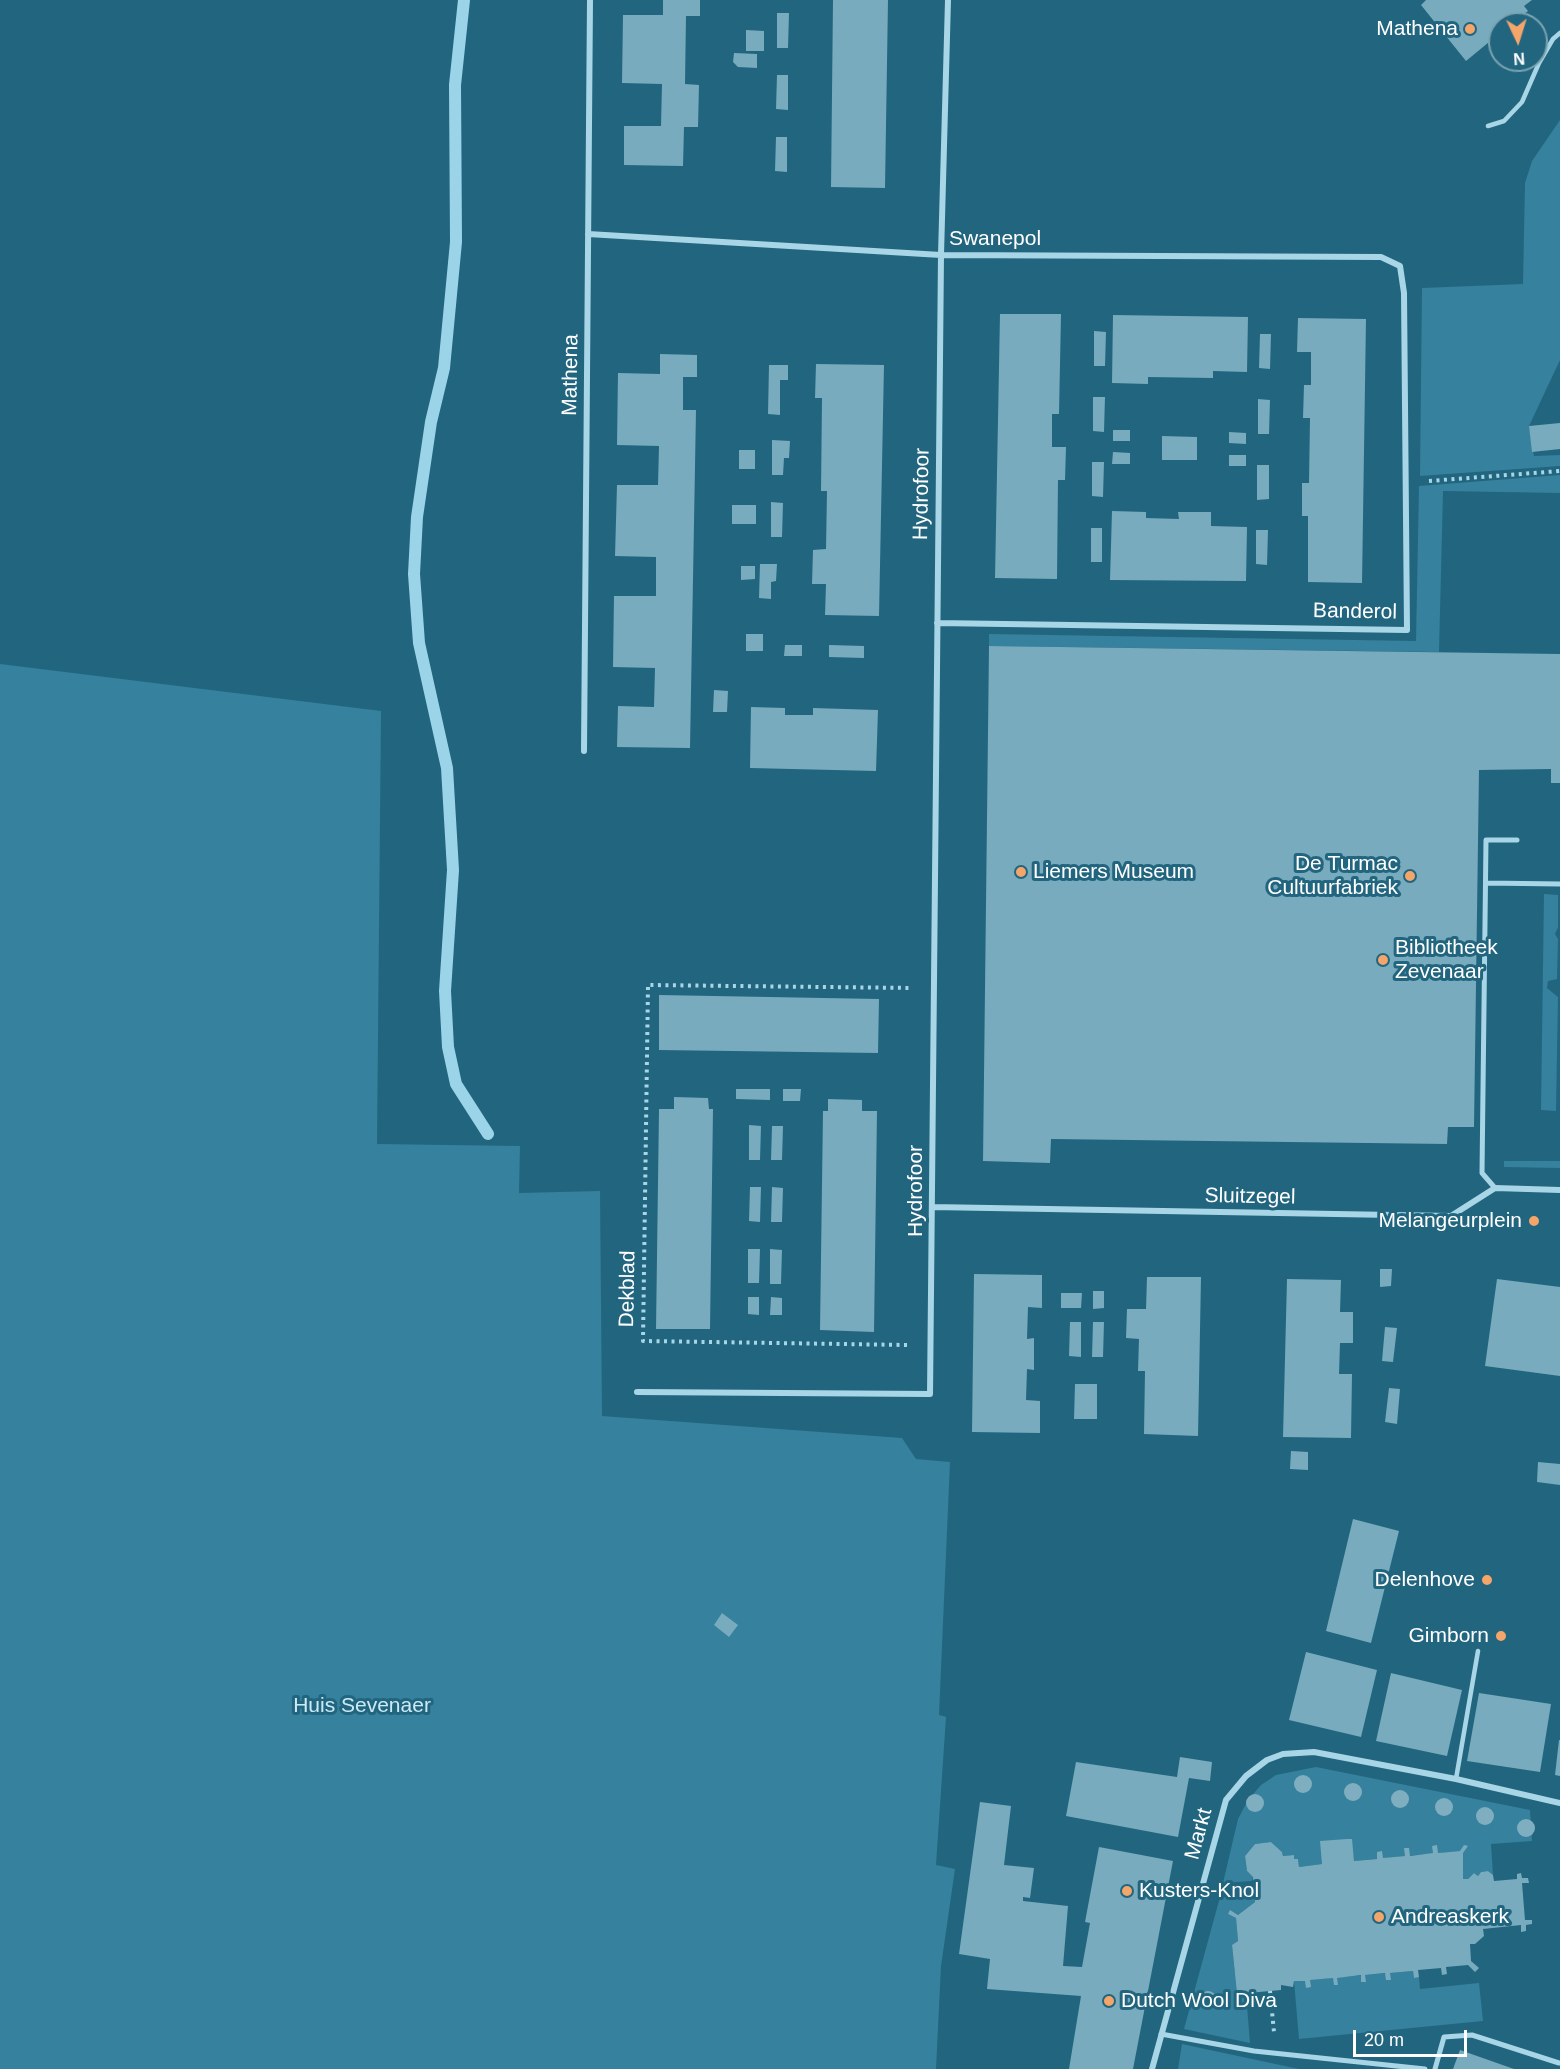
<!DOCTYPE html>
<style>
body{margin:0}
#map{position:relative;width:1560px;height:2069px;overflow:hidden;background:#22657f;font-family:Helvetica,sans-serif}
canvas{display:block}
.north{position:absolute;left:1488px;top:12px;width:60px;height:60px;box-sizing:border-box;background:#22657f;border:2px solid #7aa3b2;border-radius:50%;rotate:176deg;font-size:16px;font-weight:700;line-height:24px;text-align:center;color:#fff}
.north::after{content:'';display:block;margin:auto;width:21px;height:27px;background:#f3a56a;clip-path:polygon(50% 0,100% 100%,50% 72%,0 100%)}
.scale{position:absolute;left:1353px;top:2030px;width:114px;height:27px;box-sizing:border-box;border:3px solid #fff;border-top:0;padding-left:8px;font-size:18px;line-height:21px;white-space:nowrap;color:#fff;-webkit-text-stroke:4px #22657f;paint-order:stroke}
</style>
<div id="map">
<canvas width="1560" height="2069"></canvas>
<div class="north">N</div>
<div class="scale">20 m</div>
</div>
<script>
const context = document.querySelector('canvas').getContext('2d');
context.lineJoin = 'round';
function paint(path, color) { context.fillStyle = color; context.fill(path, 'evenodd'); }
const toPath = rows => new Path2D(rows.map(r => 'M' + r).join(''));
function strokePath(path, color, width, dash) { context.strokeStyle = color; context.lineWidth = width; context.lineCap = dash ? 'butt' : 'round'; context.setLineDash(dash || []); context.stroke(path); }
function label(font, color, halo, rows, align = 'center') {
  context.font = font + ' Helvetica,sans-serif'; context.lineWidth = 6; context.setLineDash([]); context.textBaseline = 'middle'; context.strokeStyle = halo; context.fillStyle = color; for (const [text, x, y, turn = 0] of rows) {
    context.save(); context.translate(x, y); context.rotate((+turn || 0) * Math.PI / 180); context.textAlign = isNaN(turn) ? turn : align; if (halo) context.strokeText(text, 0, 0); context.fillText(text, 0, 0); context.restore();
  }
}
paint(toPath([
 [1560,120,1560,360,1529,426,1534,456,1560,455,1560,466,1420,476,1422,288,1523,284,1525,183,1532,161],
 [1560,475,1560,493,1443,491,1439,652,989,646,989,634,1416,641,1419,486],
 [0,664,381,711,377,1144,520,1146,519,1193,600,1191,602,1416,902,1438,916,1459,950,1462,939,1715,946,1717,936,1865,955,1869,941,1966,936,2069,0,2069],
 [1544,894,1558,895,1558,927,1555,934,1558,939,1557,979,1548,981,1547,988,1558,997,1556,1111,1541,1110],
 [1504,1161,1560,1161,1560,1168,1504,1167],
 [1316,1767,1530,1810,1532,1841,1491,1844,1493,1875,1488,1871,1481,1872,1478,1876,1474,1873,1468,1879,1463,1879,1463,1853,1460,1851,1354,1861,1353,1854,1322,1864,1299,1867,1298,1859,1294,1859,1294,1855,1283,1856,1282,1852,1271,1842,1255,1844,1245,1856,1247,1871,1253,1877,1252,1881,1223,1883,1238,1819,1248,1800,1261,1785,1276,1775],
 [1254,1894,1255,1902,1238,1915,1231,1911,1228,1914,1236,1918,1238,1941,1232,1946,1237,1994,1246,1994,1250,2043,1184,2029,1220,1897],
 [1413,1971,1414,1977,1419,1977,1420,1989,1479,1983,1483,2021,1299,2039,1294,1981],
 [1182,2044,1299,2069,1178,2069]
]), '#36819d');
strokePath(toPath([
 [464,0,455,85,456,242,444,368,431,422,417,517,414,574,419,643,447,768,453,870,445,991,448,1047,456,1084,488,1134]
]), '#9bd4e8', 12);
paint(toPath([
 [663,0,700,0,700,16,686,16,685,84,699,85,698,127,684,127,683,166,624,165,624,126,661,126,662,84,622,83,623,15,663,15],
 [833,0,888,0,885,188,831,187],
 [1426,0,1532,0,1524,6,1528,11,1511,24,1500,24,1500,33,1466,61,1421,5],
 [777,13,789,13,788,48,777,48],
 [746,30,764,31,764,51,746,51],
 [734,53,757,54,757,68,738,67,733,62],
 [777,75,788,75,788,110,776,109],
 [776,137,787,137,787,172,775,171],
 [1000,314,1061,314,1059,414,1052,414,1052,447,1066,447,1065,480,1058,480,1057,579,995,578],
 [1113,315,1248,317,1247,372,1213,371,1213,378,1148,377,1148,384,1112,383],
 [1298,318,1366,319,1362,583,1308,582,1308,516,1302,516,1302,483,1309,483,1310,418,1303,418,1304,385,1311,385,1311,352,1297,352],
 [1094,331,1106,332,1105,366,1094,366],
 [1260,334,1271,334,1270,369,1259,368],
 [660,354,697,355,697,377,683,377,683,410,696,410,690,748,617,747,618,706,654,707,655,668,613,667,614,596,656,596,656,557,615,556,617,485,658,485,659,446,617,445,618,373,660,374],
 [816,364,884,365,879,616,825,615,826,584,812,584,813,550,826,549,827,491,821,491,822,398,815,398],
 [769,365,788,365,788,380,780,380,780,415,768,414],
 [1093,397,1105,397,1104,432,1093,431],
 [1258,399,1270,400,1269,434,1258,434],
 [1560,423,1560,449,1532,452,1529,426],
 [1113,430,1130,430,1130,441,1113,441],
 [1229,432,1246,433,1246,444,1229,443],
 [1162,436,1197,437,1197,460,1162,460],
 [772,440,790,441,789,458,784,458,783,475,772,475],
 [739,450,755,450,755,469,739,469],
 [1113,452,1130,453,1130,464,1112,464],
 [1229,455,1246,455,1246,466,1229,466],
 [1092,462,1104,462,1103,497,1092,496],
 [1257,465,1269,465,1269,499,1257,500],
 [771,502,783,503,782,537,771,537],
 [732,505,756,505,756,524,732,524],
 [1112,511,1146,512,1146,518,1179,519,1178,512,1211,512,1211,526,1247,527,1246,581,1110,580],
 [1091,528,1102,528,1102,562,1091,562],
 [1256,530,1268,530,1267,565,1256,564],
 [760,564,777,564,776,581,771,582,771,599,759,598],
 [741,566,755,566,755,579,741,580],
 [746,634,763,634,763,651,746,651],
 [785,645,802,645,802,656,784,656],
 [829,645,864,646,864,658,829,657],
 [989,646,1560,654,1560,783,1551,783,1551,769,1479,770,1474,1127,1448,1127,1447,1144,1051,1139,1050,1163,983,1161],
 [714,690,728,691,727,712,713,712],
 [751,707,785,708,785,715,813,715,813,708,878,710,876,771,750,768],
 [659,995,879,999,878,1053,659,1050],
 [736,1089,770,1089,770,1100,736,1099],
 [783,1089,801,1089,800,1101,783,1101],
 [674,1097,708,1098,709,1109,713,1109,710,1329,656,1329,659,1109,674,1109],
 [828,1099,862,1100,862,1111,877,1111,874,1332,820,1330,823,1111,828,1111],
 [749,1125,761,1126,760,1160,749,1160],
 [772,1126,783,1126,782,1160,771,1160],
 [750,1187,761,1187,760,1222,749,1221],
 [772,1187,783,1188,782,1222,771,1222],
 [748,1249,760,1249,759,1283,748,1283],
 [770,1249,782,1250,781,1284,770,1284],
 [1380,1269,1392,1269,1391,1286,1380,1287],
 [974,1274,1042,1275,1042,1308,1028,1307,1027,1339,1034,1338,1034,1370,1027,1369,1026,1400,1040,1401,1040,1433,972,1432],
 [1147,1277,1201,1277,1198,1436,1144,1434,1145,1371,1138,1371,1139,1339,1126,1338,1127,1309,1146,1309],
 [1287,1279,1341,1280,1340,1312,1353,1312,1353,1343,1340,1343,1339,1374,1352,1374,1351,1438,1283,1437],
 [1497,1279,1560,1287,1560,1376,1485,1366],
 [1093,1291,1104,1291,1104,1308,1093,1309],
 [1061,1293,1082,1293,1081,1308,1061,1308],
 [748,1297,759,1297,759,1315,748,1314],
 [771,1297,782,1298,782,1315,770,1315],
 [1070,1322,1081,1322,1081,1357,1069,1356],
 [1093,1322,1104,1322,1103,1357,1092,1357],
 [1385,1327,1397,1328,1393,1362,1382,1361],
 [1075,1384,1097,1384,1097,1419,1074,1419],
 [1389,1388,1400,1389,1397,1424,1385,1422],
 [1291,1451,1308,1452,1308,1470,1290,1469],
 [1538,1462,1560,1464,1560,1485,1537,1482],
 [1353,1519,1399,1531,1371,1643,1326,1631],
 [722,1613,738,1625,729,1637,714,1625],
 [1306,1652,1377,1670,1361,1737,1289,1720],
 [1391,1673,1462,1690,1447,1756,1376,1741],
 [1479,1693,1551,1704,1540,1772,1467,1761],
 [1559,1740,1560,1740,1560,1776,1555,1775],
 [1180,1757,1212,1762,1210,1781,1189,1778,1178,1837,1066,1816,1076,1762,1177,1777],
 [980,1802,1011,1806,1004,1865,1034,1868,1030,1898,1023,1897,1023,1901,1068,1906,1063,1966,1082,1967,1090,1923,1085,1922,1099,1847,1173,1861,1133,2069,1069,2069,1081,1996,987,1989,990,1959,959,1954],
 [1347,1839,1352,1839,1354,1861,1377,1859,1377,1852,1382,1851,1383,1858,1405,1856,1404,1848,1409,1848,1410,1856,1433,1853,1432,1846,1437,1845,1438,1853,1460,1851,1464,1845,1468,1846,1463,1853,1463,1879,1468,1879,1474,1873,1478,1876,1481,1872,1488,1871,1493,1875,1494,1881,1517,1879,1517,1874,1521,1873,1522,1878,1528,1878,1529,1883,1522,1883,1525,1920,1532,1920,1532,1924,1526,1925,1526,1931,1521,1932,1521,1925,1483,1929,1484,1936,1475,1944,1470,1944,1471,1961,1479,1968,1475,1972,1468,1965,1446,1967,1447,1974,1442,1975,1441,1968,1418,1970,1419,1977,1414,1978,1413,1971,1390,1973,1391,1980,1386,1980,1385,1973,1365,1975,1366,1982,1361,1982,1361,1975,1337,1978,1338,1985,1334,1985,1333,1978,1310,1980,1311,1987,1306,1988,1305,1981,1294,1981,1293,1987,1281,1985,1281,1990,1237,1994,1232,1945,1238,1941,1236,1918,1228,1914,1230,1910,1238,1915,1255,1902,1253,1877,1247,1871,1245,1856,1255,1844,1271,1842,1282,1852,1283,1856,1294,1855,1294,1859,1298,1859,1299,1867,1322,1864,1320,1841],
 [1460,2050,1514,2069,1453,2069]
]), '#78abbe');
strokePath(toPath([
 [1429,481,1560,471],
 [907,1345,643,1341,648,985,912,988],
 [1224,1889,1253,1887],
 [1270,1991,1274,2032]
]), '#a8d6e7', 4, [3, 4.5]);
strokePath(toPath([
 [1488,126,1504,121,1522,102,1539,63,1553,39,1560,33],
 [1456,1779,1478,1651]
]), '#a8d6e7', 4.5);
strokePath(toPath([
 [1486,883,1560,884],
 [1495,1188,1482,1173,1486,840,1517,840],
 [1161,2034,1254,2051,1425,2069],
 [1435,2069,1444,2037,1472,2035,1559,2063]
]), '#a8d6e7', 5);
strokePath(toPath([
 [588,234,941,255,1381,257,1400,266,1404,293,1407,630,937,623],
 [584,751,590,0],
 [932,1207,1451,1216,1495,1188,1560,1190],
 [637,1392,930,1394,941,255,948,0],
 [1152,2069,1226,1800,1246,1776,1267,1760,1283,1754,1314,1752,1456,1779,1560,1803]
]), '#a8d6e7', 6);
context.fillStyle = '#7faec0';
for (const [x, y] of [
 [1303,1784],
 [1353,1792],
 [1400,1799],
 [1255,1803],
 [1444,1807],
 [1485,1816],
 [1526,1828],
 [1208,2000]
]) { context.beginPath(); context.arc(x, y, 9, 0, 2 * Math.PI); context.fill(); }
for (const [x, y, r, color] of [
 [1470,29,6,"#f3a56a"],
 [1021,872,6,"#f3a56a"],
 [1410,876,6,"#f3a56a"],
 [1383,960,6,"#f3a56a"],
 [1534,1221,6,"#f3a56a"],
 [1487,1580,6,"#f3a56a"],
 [1501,1636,6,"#f3a56a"],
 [1127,1891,6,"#f3a56a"],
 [1379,1917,6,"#f3a56a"],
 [1109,2001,6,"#f3a56a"]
]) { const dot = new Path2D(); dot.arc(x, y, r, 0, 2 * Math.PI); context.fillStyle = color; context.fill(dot); strokePath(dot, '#22657f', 2); }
label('21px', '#fff', '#22657f', [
 ["Mathena",1458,29],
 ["De Turmac",1398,864],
 ["Cultuurfabriek",1398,888],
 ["Liemers Museum",1033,872,"left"],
 ["Bibliotheek",1395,948,"left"],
 ["Zevenaar",1395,972,"left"],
 ["Melangeurplein",1522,1221],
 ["Delenhove",1475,1580],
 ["Gimborn",1489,1636],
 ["Kusters-Knol",1139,1891,"left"],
 ["Andreaskerk",1391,1917,"left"],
 ["Dutch Wool Diva",1121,2001,"left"]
], 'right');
label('21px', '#fff', '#22657f', [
 ["Swanepol",995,239],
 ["Mathena",571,375,-89],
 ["Hydrofoor",922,494,-89],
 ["Banderol",1355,612,1],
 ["Hydrofoor",916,1191,-90],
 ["Sluitzegel",1250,1197,1],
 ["Dekblad",628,1289,-89],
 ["Markt",1199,1834,-75]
]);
label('21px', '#cbeaf5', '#22657f', [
 ["Huis Sevenaer",362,1706]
]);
</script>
